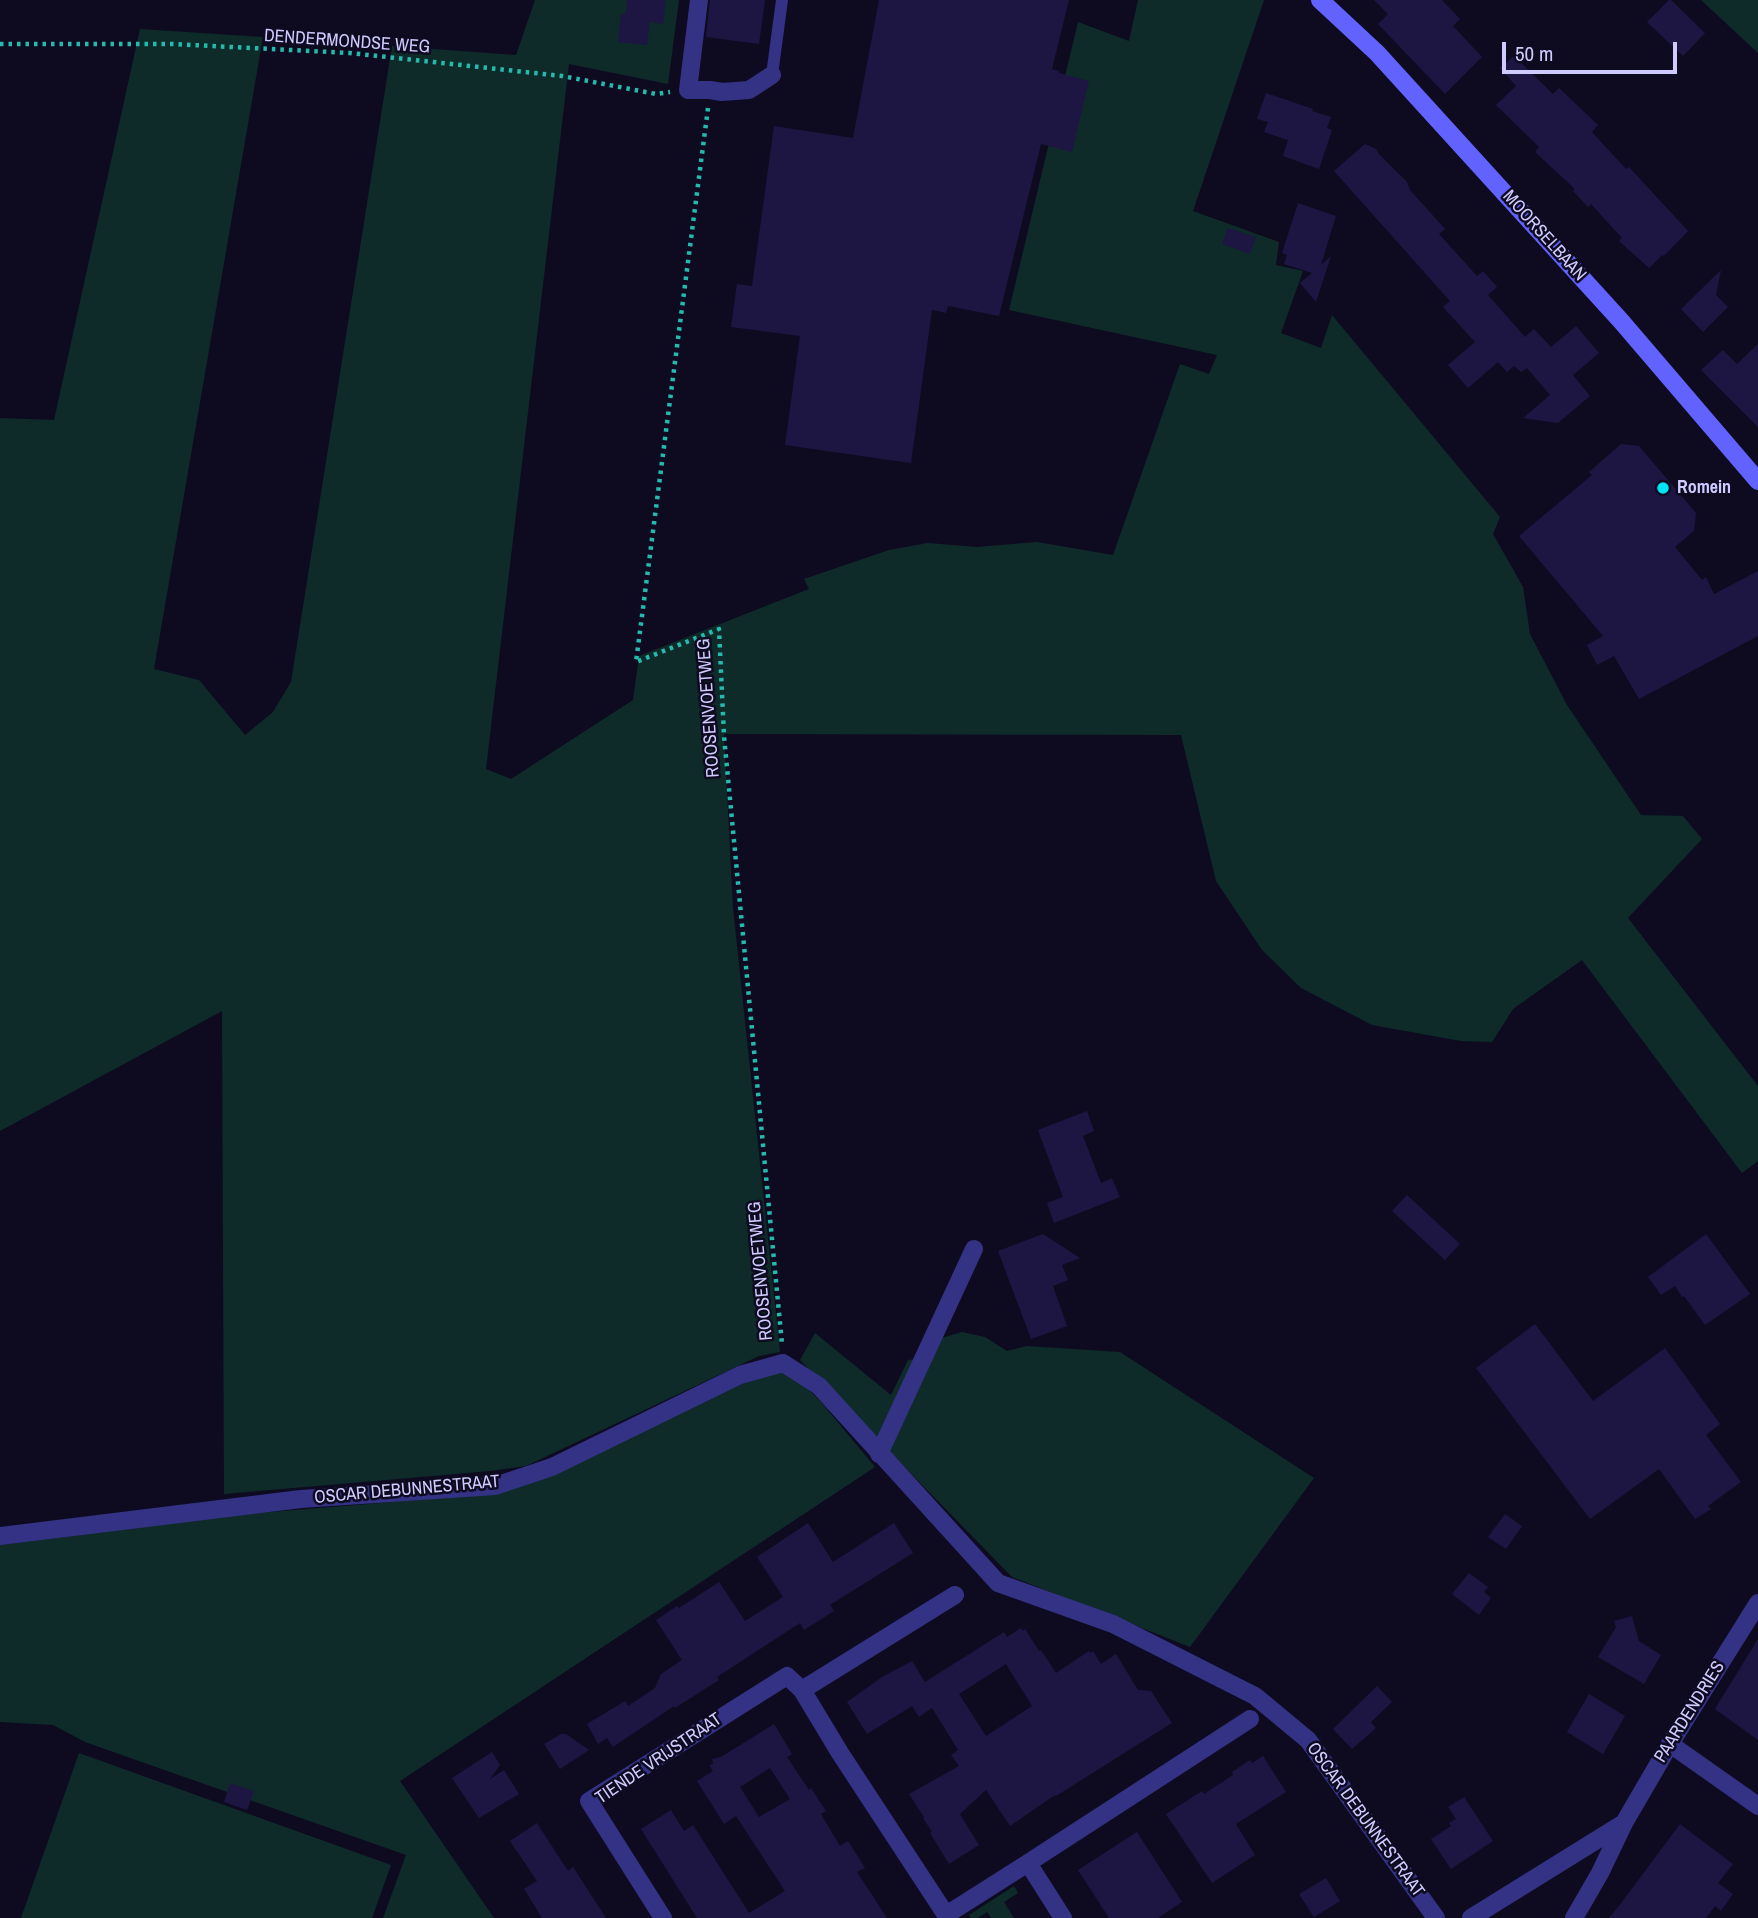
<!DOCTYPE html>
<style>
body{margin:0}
#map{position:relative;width:1758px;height:1918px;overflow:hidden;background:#0e0b21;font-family:"Archivo Narrow",sans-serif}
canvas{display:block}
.scale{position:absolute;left:1502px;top:42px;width:175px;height:32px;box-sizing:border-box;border:4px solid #cfcbff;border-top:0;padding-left:9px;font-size:21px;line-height:24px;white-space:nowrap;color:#cfcbff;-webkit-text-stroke:5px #0e0b21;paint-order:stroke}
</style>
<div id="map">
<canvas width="1758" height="1918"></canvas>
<div class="scale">50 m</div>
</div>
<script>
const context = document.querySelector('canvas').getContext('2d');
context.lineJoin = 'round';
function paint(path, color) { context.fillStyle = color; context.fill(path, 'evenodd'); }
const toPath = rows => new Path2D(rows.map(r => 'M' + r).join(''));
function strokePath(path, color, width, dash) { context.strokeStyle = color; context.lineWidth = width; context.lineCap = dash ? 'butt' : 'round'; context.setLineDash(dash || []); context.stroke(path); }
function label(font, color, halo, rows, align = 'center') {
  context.font = font + ' "Archivo Narrow",sans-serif'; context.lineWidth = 5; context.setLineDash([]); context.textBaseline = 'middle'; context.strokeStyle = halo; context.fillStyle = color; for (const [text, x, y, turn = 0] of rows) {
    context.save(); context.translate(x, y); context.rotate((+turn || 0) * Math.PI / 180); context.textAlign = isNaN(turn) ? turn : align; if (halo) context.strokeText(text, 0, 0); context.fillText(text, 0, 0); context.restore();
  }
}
paint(toPath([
 [535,0,679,0,668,84,569,64,486,769,511,779,633,700,639,656,809,589,804,579,889,550,928,543,977,547,1037,542,1113,555,1180,364,1209,374,1217,355,1009,310,1078,22,1129,41,1138,0,1264,0,1193,211,1279,242,1276,265,1303,271,1281,333,1321,348,1332,315,1500,517,1493,534,1523,587,1530,634,1567,705,1641,815,1683,816,1702,839,1628,918,1758,1086,1758,1161,1742,1173,1582,960,1513,1009,1492,1042,1461,1041,1372,1025,1301,988,1262,950,1216,881,1181,735,724,734,733,908,780,1352,759,1356,526,1466,490,1471,224,1494,222,1011,0,1131,0,418,54,420,140,29,263,37,154,669,199,680,245,735,273,712,291,682,392,46,516,55],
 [1701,0,1758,0,1758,53],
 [962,1332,985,1337,1007,1351,1027,1346,1120,1352,1314,1478,1190,1647,1012,1577,800,1360,815,1333,891,1395,908,1360,918,1359,938,1339],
 [765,1373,783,1373,801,1382,821,1402,875,1467,400,1781,494,1918,383,1918,406,1855,85,1742,53,1725,0,1722,0,1545,234,1515,501,1493],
 [79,1753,391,1865,372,1918,21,1918],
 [1014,1886,1018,1893,1004,1902,1014,1918,991,1918,987,1912,978,1918,971,1918,969,1915]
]), '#0e2b29');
paint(toPath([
 [627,0,666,0,663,24,650,22,647,45,618,42,621,14,625,14],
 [710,0,765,0,759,44,706,37],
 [879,0,1069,0,1052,69,1059,71,1059,73,1089,81,1072,152,1041,144,999,316,948,306,946,313,932,310,911,463,785,445,800,336,731,327,737,284,752,286,774,126,853,138],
 [1374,0,1442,0,1460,19,1453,26,1482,57,1445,94,1378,24,1388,14],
 [1669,0,1671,0,1705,33,1683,56,1647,22],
 [1514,56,1553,94,1559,88,1598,125,1592,132,1626,169,1629,167,1688,231,1664,256,1662,255,1649,268,1619,241,1622,238,1591,204,1588,207,1573,191,1575,189,1535,152,1539,147,1496,105,1516,86,1500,68],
 [1266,93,1313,109,1312,111,1331,117,1327,128,1332,130,1319,169,1283,156,1288,140,1264,132,1268,122,1257,119],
 [1365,144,1376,149,1379,154,1407,182,1410,190,1445,229,1439,234,1477,276,1483,271,1497,287,1488,295,1525,337,1534,329,1551,347,1576,326,1599,353,1573,375,1590,396,1558,423,1523,418,1550,395,1527,368,1521,372,1514,366,1507,372,1498,362,1468,388,1448,365,1475,342,1443,307,1450,301,1334,171],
 [1298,203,1336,216,1321,265,1331,256,1316,302,1300,283,1312,273,1284,264,1287,255,1282,253],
 [1228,228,1256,237,1250,254,1222,244],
 [1721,270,1716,295,1728,307,1703,332,1681,309],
 [1758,344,1758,427,1701,370,1723,350,1737,364],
 [1621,444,1639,446,1696,513,1694,531,1675,547,1702,580,1706,577,1714,594,1758,571,1758,636,1639,699,1614,656,1597,665,1587,645,1603,636,1519,536,1592,475,1589,472],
 [1087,1111,1094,1131,1083,1136,1101,1183,1112,1178,1120,1197,1054,1223,1047,1203,1063,1197,1038,1130],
 [1407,1195,1460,1244,1445,1260,1392,1211],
 [1043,1234,1080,1258,1062,1265,1068,1280,1053,1286,1067,1326,1031,1339,998,1251],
 [1706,1234,1750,1294,1705,1325,1684,1296,1682,1297,1675,1286,1661,1295,1648,1277],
 [1535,1324,1593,1401,1665,1348,1720,1424,1706,1435,1741,1482,1708,1506,1711,1509,1695,1519,1659,1469,1590,1519,1476,1368],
 [1505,1514,1522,1526,1506,1549,1488,1537],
 [808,1523,833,1562,894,1523,913,1553,830,1605,834,1611,804,1630,800,1623,717,1677,719,1680,675,1708,674,1706,613,1747,607,1738,598,1744,587,1724,625,1701,628,1706,655,1688,661,1674,682,1660,656,1620,677,1606,679,1608,719,1582,745,1621,783,1597,757,1557],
 [1469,1573,1488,1587,1484,1592,1491,1598,1479,1615,1452,1594],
 [1632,1616,1639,1641,1661,1655,1644,1684,1598,1657,1616,1627,1614,1621],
 [1021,1628,1023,1631,1025,1629,1039,1651,1041,1650,1056,1673,1089,1651,1091,1653,1093,1651,1101,1664,1116,1654,1138,1690,1151,1691,1172,1723,1056,1796,1055,1795,1010,1826,986,1790,960,1814,979,1845,949,1864,930,1833,932,1832,923,1818,924,1817,909,1794,959,1766,951,1755,958,1750,932,1708,919,1717,912,1706,867,1734,847,1702,882,1677,912,1661,925,1682,1004,1632,1007,1637],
 [1006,1664,1032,1706,986,1736,959,1694],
 [1758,1639,1758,1740,1715,1709],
 [1377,1686,1392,1702,1371,1722,1376,1728,1352,1749,1333,1729],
 [1589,1694,1625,1716,1603,1754,1567,1732],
 [774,1724,792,1754,787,1757,809,1790,811,1788,826,1811,821,1814,840,1846,848,1841,865,1868,857,1872,887,1918,697,1918,641,1829,671,1810,684,1831,693,1825,749,1913,785,1891,736,1816,724,1824,697,1781,713,1771,709,1765,713,1764,712,1759,721,1757],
 [770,1768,790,1799,759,1817,740,1787],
 [561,1734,566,1734,589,1750,560,1769,544,1744],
 [492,1752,500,1765,490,1779,504,1770,519,1794,479,1818,452,1778],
 [1263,1756,1286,1792,1236,1824,1255,1855,1212,1883,1166,1814,1202,1791,1204,1794,1233,1775,1232,1772,1250,1760,1252,1763],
 [230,1783,254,1791,247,1810,224,1802],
 [1464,1797,1493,1841,1451,1869,1431,1839,1451,1826,1449,1823,1456,1819,1448,1807],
 [537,1823,568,1871,573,1867,606,1918,542,1918,524,1889,537,1881,510,1841],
 [1680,1824,1733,1864,1718,1883,1733,1894,1721,1911,1715,1906,1706,1918,1609,1918,1622,1902],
 [1137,1832,1182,1902,1158,1918,1109,1918,1078,1870],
 [1326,1878,1340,1901,1314,1917,1299,1894]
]), '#1d1643');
strokePath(toPath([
 [0,44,172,44,350,53,562,76,656,94,670,92],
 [708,108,636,662,719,629,724,736,782,1344]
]), '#24baad', 4.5, [3.5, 5]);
strokePath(toPath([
 [772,75,782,0]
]), '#333284', 12);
strokePath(toPath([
 [699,0,688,90,710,90,722,92,749,90,772,75],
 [879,1454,974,1249],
 [0,1536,301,1499,495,1486,552,1467,740,1375,783,1363,819,1386,998,1583,1113,1624,1255,1696,1308,1740,1436,1918],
 [802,1690,840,1753,948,1918],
 [1670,1744,1758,1806],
 [946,1915,1028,1863],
 [663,1918,589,1801,787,1676,802,1690,955,1595],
 [1063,1918,1028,1863,1250,1719],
 [1471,1918,1624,1823],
 [1574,1918,1600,1873,1624,1823,1670,1744,1758,1603]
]), '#333284', 18);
strokePath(toPath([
 [1320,0,1377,53,1621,321,1758,481]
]), '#6263ff', 18);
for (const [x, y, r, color] of [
 [1663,488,7,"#00e5f6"]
]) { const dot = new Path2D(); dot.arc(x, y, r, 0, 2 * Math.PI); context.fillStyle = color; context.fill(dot); strokePath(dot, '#0e0b21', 2.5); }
label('18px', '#cfcbff', '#0e0b21', [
 ["DENDERMONDSE WEG",347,42,4],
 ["MOORSELBAAN",1544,236,48],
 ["ROOSENVOETWEG",709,708,-94],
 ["ROOSENVOETWEG",761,1271,-95],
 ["OSCAR DEBUNNESTRAAT",407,1490,-5],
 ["PAARDENDRIES",1690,1712,-58],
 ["TIENDE VRIJSTRAAT",659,1759,-34],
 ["OSCAR DEBUNNESTRAAT",1365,1820,54]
]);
label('bold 18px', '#cfcbff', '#0e0b21', [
 ["Romein",1677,488]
], 'left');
</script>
